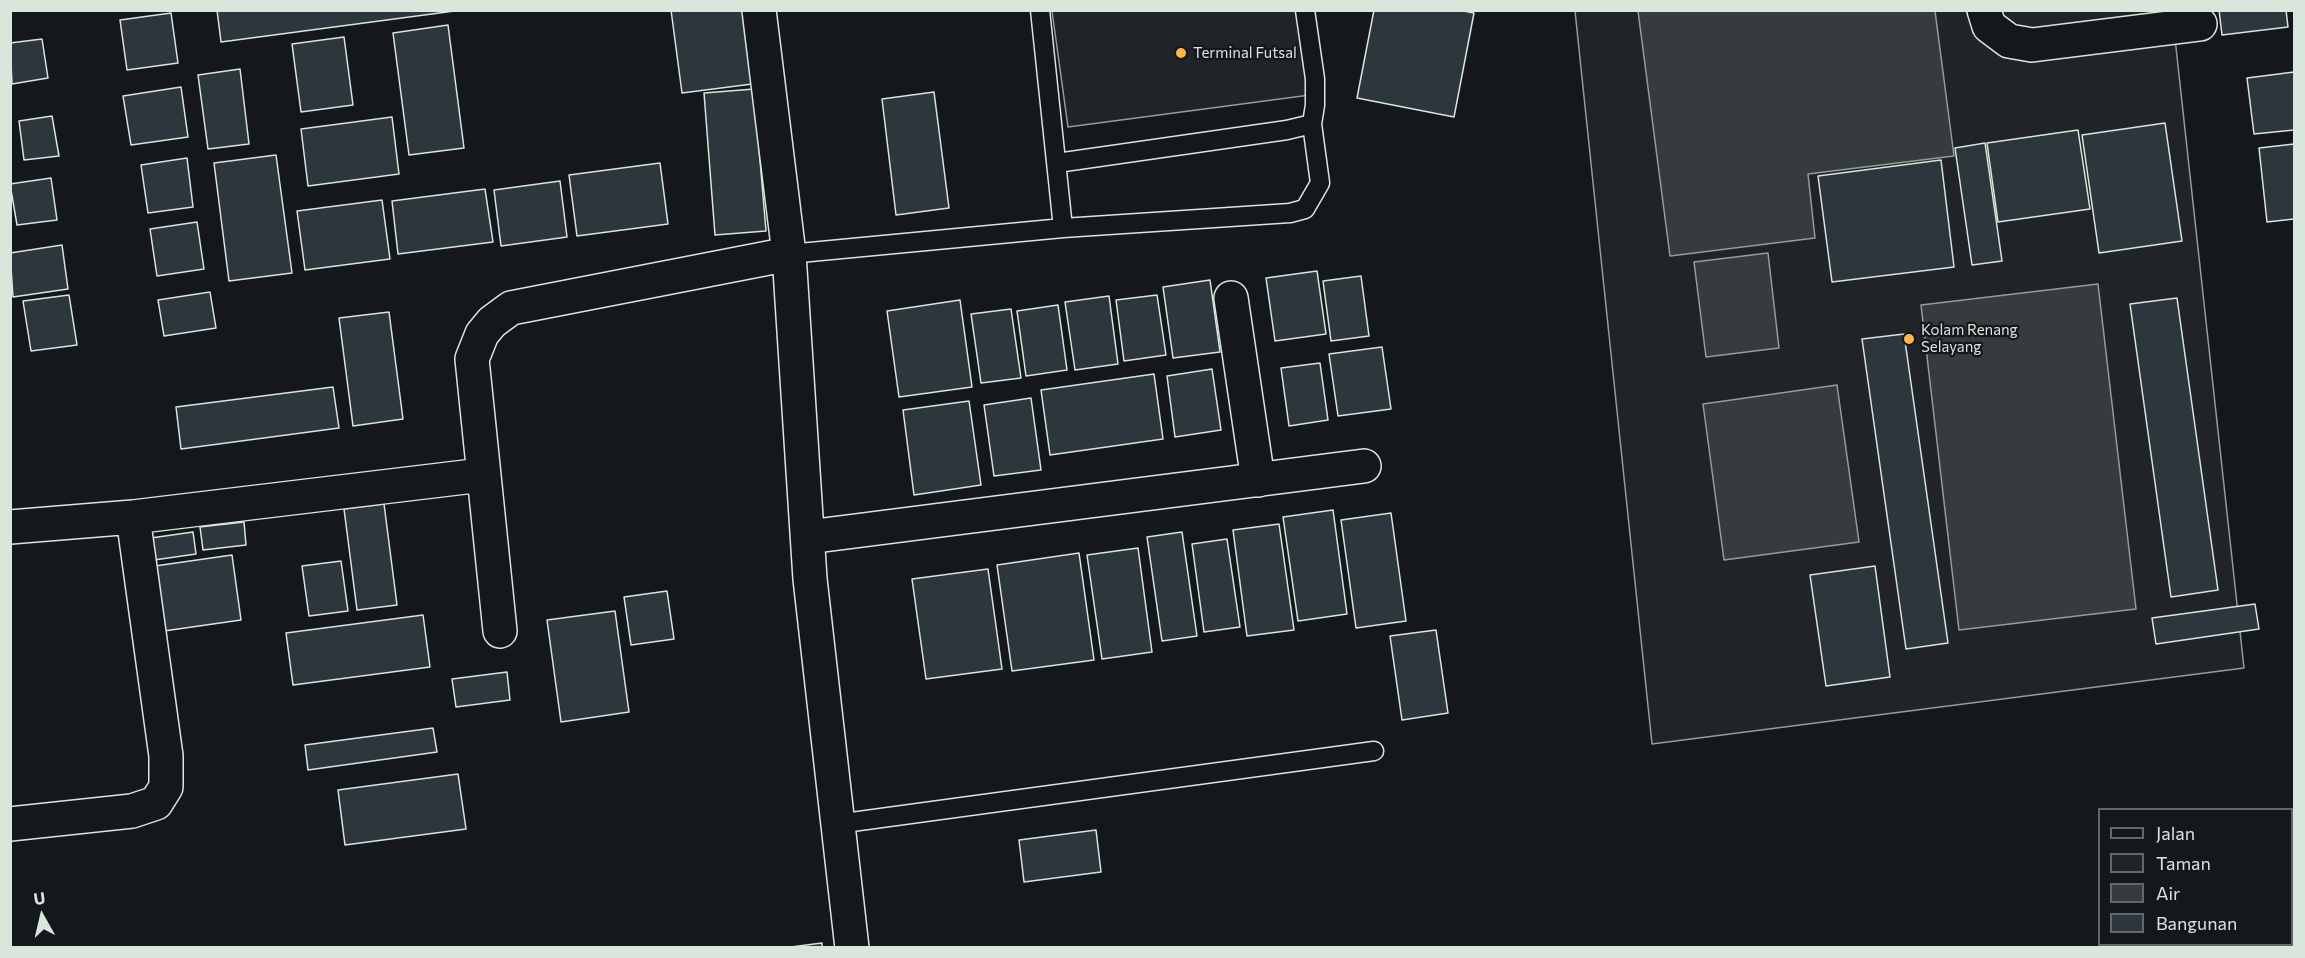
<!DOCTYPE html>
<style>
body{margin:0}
#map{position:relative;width:2305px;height:958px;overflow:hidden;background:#14181c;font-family:Commissioner,sans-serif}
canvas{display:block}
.frame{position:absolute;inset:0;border:12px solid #d8e6dc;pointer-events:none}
.legend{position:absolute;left:2098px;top:808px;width:195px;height:138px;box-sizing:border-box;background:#14181c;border:2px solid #626a69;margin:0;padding:8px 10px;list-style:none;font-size:18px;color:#d8e6dc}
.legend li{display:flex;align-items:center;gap:12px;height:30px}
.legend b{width:30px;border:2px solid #626a69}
.north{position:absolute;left:12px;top:886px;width:60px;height:60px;-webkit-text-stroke:4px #14181c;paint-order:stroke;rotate:352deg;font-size:16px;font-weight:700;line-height:24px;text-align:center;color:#d8e6dc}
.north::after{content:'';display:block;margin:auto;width:21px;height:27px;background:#d8e6dc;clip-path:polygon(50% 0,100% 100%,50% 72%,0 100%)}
</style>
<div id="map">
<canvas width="2305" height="958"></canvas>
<div class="frame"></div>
<ul class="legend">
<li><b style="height:8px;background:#14181c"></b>Jalan</li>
<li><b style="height:16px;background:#202428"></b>Taman</li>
<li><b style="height:16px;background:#363b3e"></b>Air</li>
<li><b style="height:16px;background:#2c363c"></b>Bangunan</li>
</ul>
<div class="north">U</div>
</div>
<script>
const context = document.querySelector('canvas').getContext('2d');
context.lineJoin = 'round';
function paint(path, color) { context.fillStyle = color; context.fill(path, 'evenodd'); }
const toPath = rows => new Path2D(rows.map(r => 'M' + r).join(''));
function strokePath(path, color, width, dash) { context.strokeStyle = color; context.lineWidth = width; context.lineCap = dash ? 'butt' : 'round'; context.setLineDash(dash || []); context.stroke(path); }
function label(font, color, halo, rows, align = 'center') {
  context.font = font + ' Commissioner,sans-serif'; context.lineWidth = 4.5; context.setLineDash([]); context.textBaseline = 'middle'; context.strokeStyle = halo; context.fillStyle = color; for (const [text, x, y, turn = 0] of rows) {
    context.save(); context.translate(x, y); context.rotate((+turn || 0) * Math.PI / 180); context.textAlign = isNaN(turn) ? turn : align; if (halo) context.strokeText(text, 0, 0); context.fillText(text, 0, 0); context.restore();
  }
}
const green = toPath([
 [1052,11,1299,11,1310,95,1068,127,1052,11],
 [1575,11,2172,11,2244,668,1652,744,1575,11]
]);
paint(green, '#202428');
strokePath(green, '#939e99', 1.5);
const water = toPath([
 [1638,11,1935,11,1954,156,1808,174,1815,238,1670,256,1638,11],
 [1768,253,1779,348,1706,357,1694,262,1768,253],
 [2098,284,2136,609,1959,630,1921,305,2098,284],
 [1837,385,1859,542,1724,560,1703,404,1837,385]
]);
paint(water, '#363b3e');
strokePath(water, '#939e99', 1.5);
const building = toPath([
 [217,10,462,10,221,42,217,10],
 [671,10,750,10,760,83,682,93,671,10],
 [1374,10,1458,10,1474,13,1454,117,1357,98,1374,10],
 [2219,10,2286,10,2288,27,2222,35,2219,10],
 [171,13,178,63,127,70,120,20,171,13],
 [448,25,464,148,409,155,393,33,448,25],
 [344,37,353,105,301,112,292,44,344,37],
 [42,39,48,78,12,84,10,43,42,39],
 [240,69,249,144,208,149,198,75,240,69],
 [2294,72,2294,130,2254,134,2247,78,2294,72],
 [181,87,188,137,131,145,123,96,181,87],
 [754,89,766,231,715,235,704,93,754,89],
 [934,92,949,208,896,215,882,99,934,92],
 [52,116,59,156,24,160,19,121,52,116],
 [392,117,399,174,308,186,301,129,392,117],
 [2165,123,2182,241,2099,253,2082,135,2165,123],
 [2078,130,2090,209,1998,222,1987,143,2078,130],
 [1985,143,2002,261,1972,265,1955,148,1985,143],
 [2294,144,2294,219,2267,222,2259,148,2294,144],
 [276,155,292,273,229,281,214,163,276,155],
 [187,158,193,207,148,213,141,165,187,158],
 [1941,160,1954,267,1832,282,1818,176,1941,160],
 [660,163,668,224,577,236,569,175,660,163],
 [51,178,57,220,17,225,10,184,51,178],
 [560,181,567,237,501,246,494,190,560,181],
 [485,189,493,242,398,254,392,201,485,189],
 [382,200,390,259,305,270,297,211,382,200],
 [197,222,204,269,157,276,150,229,197,222],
 [62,245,68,289,13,297,10,253,62,245],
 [1317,271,1326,334,1275,341,1266,278,1317,271],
 [1361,276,1369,336,1331,341,1323,281,1361,276],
 [1210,280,1220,352,1173,358,1163,287,1210,280],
 [210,292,216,328,164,336,158,300,210,292],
 [69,295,77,345,31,351,23,301,69,295],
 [1157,295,1166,355,1124,361,1116,300,1157,295],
 [1109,296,1118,364,1075,370,1065,302,1109,296],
 [2177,298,2218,590,2171,597,2130,304,2177,298],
 [960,300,972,387,899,397,887,311,960,300],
 [1058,305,1067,370,1026,376,1017,311,1058,305],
 [1011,309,1021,378,981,383,971,314,1011,309],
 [389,312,403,419,353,426,339,318,389,312],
 [1904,334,1948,643,1906,649,1862,339,1904,334],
 [1382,347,1391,409,1338,416,1329,354,1382,347],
 [1320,363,1328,420,1289,426,1281,368,1320,363],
 [1212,369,1221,430,1175,437,1167,376,1212,369],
 [1154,374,1163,439,1050,455,1041,390,1154,374],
 [333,387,339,428,181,449,176,407,333,387],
 [1031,398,1041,470,994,476,984,405,1031,398],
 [969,401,981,485,914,495,903,410,969,401],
 [384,504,397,605,357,610,344,509,384,504],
 [1333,510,1347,614,1298,621,1283,517,1333,510],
 [1391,513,1406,621,1356,628,1341,520,1391,513],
 [244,522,246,545,203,550,200,527,244,522],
 [1279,524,1294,630,1247,636,1233,530,1279,524],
 [193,532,196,554,147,561,144,539,193,532],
 [1182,532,1197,636,1162,641,1147,537,1182,532],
 [1227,539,1240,627,1204,632,1192,544,1227,539],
 [1138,548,1152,652,1102,659,1087,555,1138,548],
 [1079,553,1094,660,1012,671,997,565,1079,553],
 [232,555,241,620,150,633,141,568,232,555],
 [341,561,348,611,309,616,302,566,341,561],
 [1875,566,1890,677,1826,686,1810,575,1875,566],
 [988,569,1002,669,926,679,912,579,988,569],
 [667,591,674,639,631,645,624,597,667,591],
 [2255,604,2259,629,2156,644,2152,618,2255,604],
 [615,611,629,712,561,722,547,620,615,611],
 [423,615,430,667,293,685,286,633,423,615],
 [1436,630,1448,713,1402,720,1390,636,1436,630],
 [507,672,510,700,456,707,452,679,507,672],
 [433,728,437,752,308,770,305,745,433,728],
 [458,774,466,829,345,845,338,790,458,774],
 [1096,830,1101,872,1024,882,1019,840,1096,830],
 [822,943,822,948,783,948,822,943]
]);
paint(building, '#2c363c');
strokePath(building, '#d8e6dc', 1.5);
const lane = toPath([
 [1040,10,1063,228],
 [1057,163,1287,130,1312,124,1315,105,1315,79,1305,10],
 [789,254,1063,228,1290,213,1305,209,1320,183,1312,124],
 [837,824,1374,751]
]);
const street = toPath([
 [759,10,789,254,810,579,852,948],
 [1984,10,1989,26,2009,41,2032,45,2200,24],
 [1231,298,1258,480],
 [10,527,133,517,482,475],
 [808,537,1364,466],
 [500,631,472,359,482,334,492,322,511,308,789,254],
 [10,824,132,811,156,803,166,787,166,756,133,517]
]);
strokePath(lane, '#d8e6dc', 21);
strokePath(street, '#d8e6dc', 36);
strokePath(lane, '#14181c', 18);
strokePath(street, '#14181c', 33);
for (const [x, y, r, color] of [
 [1181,53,6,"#ffb74d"],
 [1909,339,6,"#ffb74d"]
]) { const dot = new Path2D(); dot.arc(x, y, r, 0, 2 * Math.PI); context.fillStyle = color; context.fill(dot); strokePath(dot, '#14181c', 2); }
label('15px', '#d8e6dc', '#14181c', [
 ["Terminal Futsal",1193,53],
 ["Kolam Renang",1921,330],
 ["Selayang",1921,347]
], 'left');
</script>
